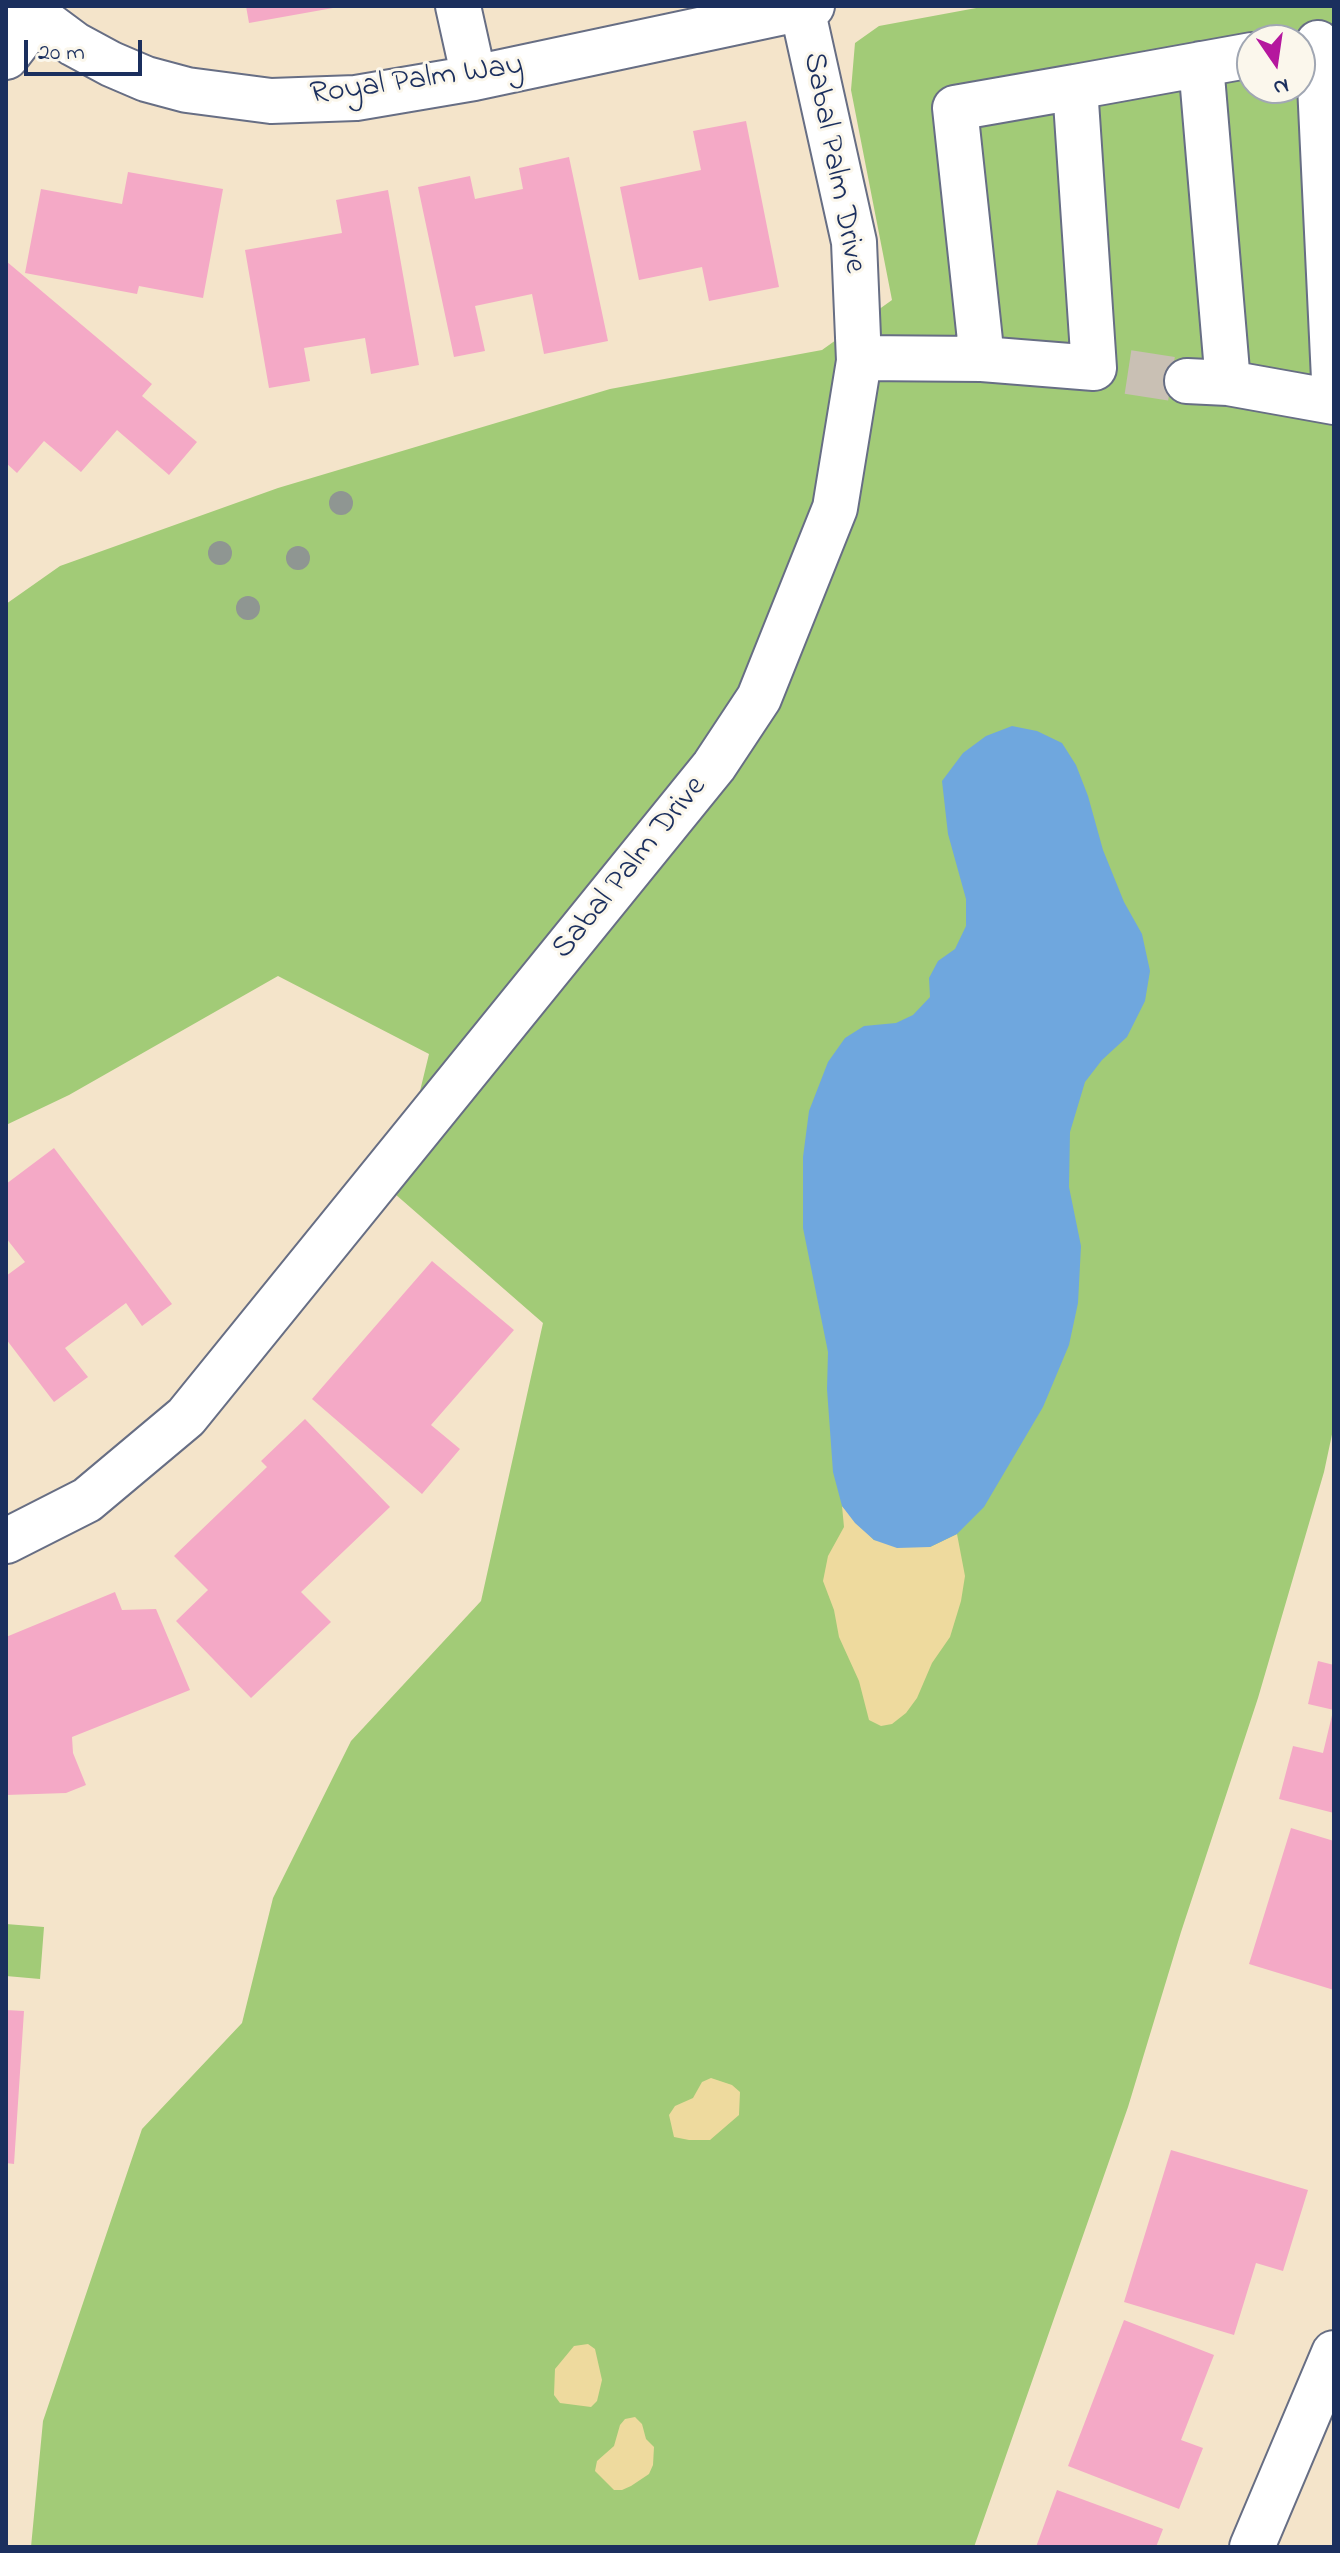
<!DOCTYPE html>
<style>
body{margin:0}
#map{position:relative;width:1340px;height:2553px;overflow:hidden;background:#f4e4ca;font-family:"Indie Flower",sans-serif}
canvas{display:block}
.frame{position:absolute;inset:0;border:8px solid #1b2f5e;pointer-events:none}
.north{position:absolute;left:1236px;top:24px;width:80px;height:80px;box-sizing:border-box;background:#fbf7ec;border:2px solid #a1a7b3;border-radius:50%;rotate:167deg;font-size:22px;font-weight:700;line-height:32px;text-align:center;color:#1b2f5e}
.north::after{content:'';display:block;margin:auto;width:28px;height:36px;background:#b5179e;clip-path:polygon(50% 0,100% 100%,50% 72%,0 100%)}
.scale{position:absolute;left:24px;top:40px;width:118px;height:36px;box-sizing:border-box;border:4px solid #1b2f5e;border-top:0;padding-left:10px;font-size:24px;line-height:28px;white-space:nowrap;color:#1b2f5e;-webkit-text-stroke:6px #fbf7ec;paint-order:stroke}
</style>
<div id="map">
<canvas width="1340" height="2553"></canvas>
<div class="frame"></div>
<div class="north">N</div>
<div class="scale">20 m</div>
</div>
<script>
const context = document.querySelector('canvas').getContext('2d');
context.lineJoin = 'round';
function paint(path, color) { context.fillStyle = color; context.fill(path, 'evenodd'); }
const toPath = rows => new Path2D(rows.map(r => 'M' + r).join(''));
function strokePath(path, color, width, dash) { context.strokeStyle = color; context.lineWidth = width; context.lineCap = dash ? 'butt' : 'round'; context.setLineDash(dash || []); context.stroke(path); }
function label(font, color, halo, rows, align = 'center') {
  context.font = font + ' "Indie Flower",sans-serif'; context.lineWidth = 6; context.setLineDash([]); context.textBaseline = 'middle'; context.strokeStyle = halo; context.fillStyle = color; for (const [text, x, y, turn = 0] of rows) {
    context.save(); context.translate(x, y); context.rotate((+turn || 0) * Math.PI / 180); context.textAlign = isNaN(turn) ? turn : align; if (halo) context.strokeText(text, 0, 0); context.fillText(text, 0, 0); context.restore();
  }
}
paint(toPath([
 [987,6,1334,6,1334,1425,1324,1472,1258,1698,1181,1932,1128,2107,974,2547,31,2547,43,2421,142,2129,242,2023,273,1898,351,1741,481,1601,543,1323,395,1194,429,1054,278,976,69,1095,6,1125,6,604,60,566,278,488,610,389,822,350,892,300,851,90,855,43,879,26],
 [1252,40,1300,40,1300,88,1252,88],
 [6,1924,44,1927,40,1979,6,1976]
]), '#a2cb77');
paint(toPath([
 [842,1506,874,1540,930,1547,957,1534,965,1576,961,1601,950,1637,932,1663,917,1698,906,1713,892,1724,881,1726,869,1720,859,1681,839,1637,834,1610,823,1581,828,1556,844,1527],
 [711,2078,732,2085,740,2092,739,2115,710,2140,689,2140,674,2137,669,2115,675,2106,693,2098,702,2082],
 [588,2344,595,2349,602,2380,597,2401,591,2407,560,2403,554,2395,555,2369,574,2346],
 [635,2417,642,2424,646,2439,654,2447,653,2465,649,2474,631,2486,622,2490,614,2490,595,2471,597,2461,614,2446,620,2425,625,2419]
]), '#eeda9e');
paint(toPath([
 [1012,726,1037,731,1062,743,1076,765,1088,796,1103,850,1124,902,1142,934,1150,971,1145,1001,1127,1037,1102,1060,1085,1082,1070,1132,1069,1187,1081,1246,1078,1303,1069,1345,1043,1407,984,1507,957,1534,930,1547,897,1548,874,1540,855,1523,842,1506,833,1472,827,1389,828,1352,803,1228,803,1157,809,1111,828,1062,845,1038,864,1026,896,1023,913,1015,930,997,929,978,938,961,955,949,966,926,966,899,948,834,942,781,963,753,986,736]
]), '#6fa7de');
paint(toPath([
 [246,6,333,6,333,8,249,23],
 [746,121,779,287,709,301,702,267,639,280,620,187,701,170,693,131],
 [569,157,608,341,544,354,532,294,475,306,485,351,454,357,418,187,470,176,475,199,523,189,519,168],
 [128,172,223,189,203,298,139,286,137,294,25,273,41,189,122,204],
 [388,190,419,365,371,374,365,338,304,348,310,381,269,388,245,250,342,233,336,200],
 [6,261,152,384,142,396,197,442,169,475,117,430,81,472,44,441,17,473,6,463],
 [54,1148,172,1304,142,1326,126,1303,65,1348,88,1377,54,1402,6,1339,6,1276,25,1262,6,1238,6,1184],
 [432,1261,514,1330,431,1425,460,1449,422,1494,312,1399],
 [305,1419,390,1507,301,1592,331,1622,251,1698,176,1621,208,1590,174,1556,267,1467,261,1461],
 [115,1592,122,1610,156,1609,190,1690,72,1737,73,1753,86,1785,66,1793,6,1795,6,1637],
 [1318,1661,1334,1665,1334,1710,1308,1704],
 [1333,1711,1334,1813,1279,1799,1293,1746,1323,1753],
 [1291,1828,1334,1841,1334,1990,1249,1964],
 [6,2010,24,2011,14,2164,6,2163],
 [1171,2150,1308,2190,1283,2271,1256,2263,1234,2335,1124,2302],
 [1124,2320,1214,2355,1181,2440,1203,2448,1179,2509,1068,2466],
 [1057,2490,1163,2529,1156,2547,1036,2547]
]), '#f4a9c6');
strokePath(toPath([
 [1128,372,1187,381]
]), '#c9c0b4', 44, [44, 22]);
const minor = toPath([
 [23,6,74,44,111,64,146,79,187,90,271,101,356,98,474,78,812,6],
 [458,6,474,78],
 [1318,43,1334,379],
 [6,57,36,18],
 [1201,64,1228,383,1334,402],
 [859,358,982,359,1094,368,1075,87,1252,55],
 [982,359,955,108,1075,87],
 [1187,381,1228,383],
 [6,1541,87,1500,186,1417,714,766,759,698,835,508,859,361,854,242,802,8],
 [1252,2547,1334,2353]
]);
strokePath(minor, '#676e84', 48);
strokePath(minor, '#fff', 44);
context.fillStyle = '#8f9692';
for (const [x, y] of [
 [341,503],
 [220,553],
 [298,558],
 [248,608]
]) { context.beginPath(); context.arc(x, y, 12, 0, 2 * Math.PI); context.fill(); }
label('32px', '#1b2f5e', '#fbf7ec', [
 ["Royal Palm Way",417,82,-8],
 ["Sabal Palm Drive",832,163,79],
 ["Sabal Palm Drive",631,869,-51]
]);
</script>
